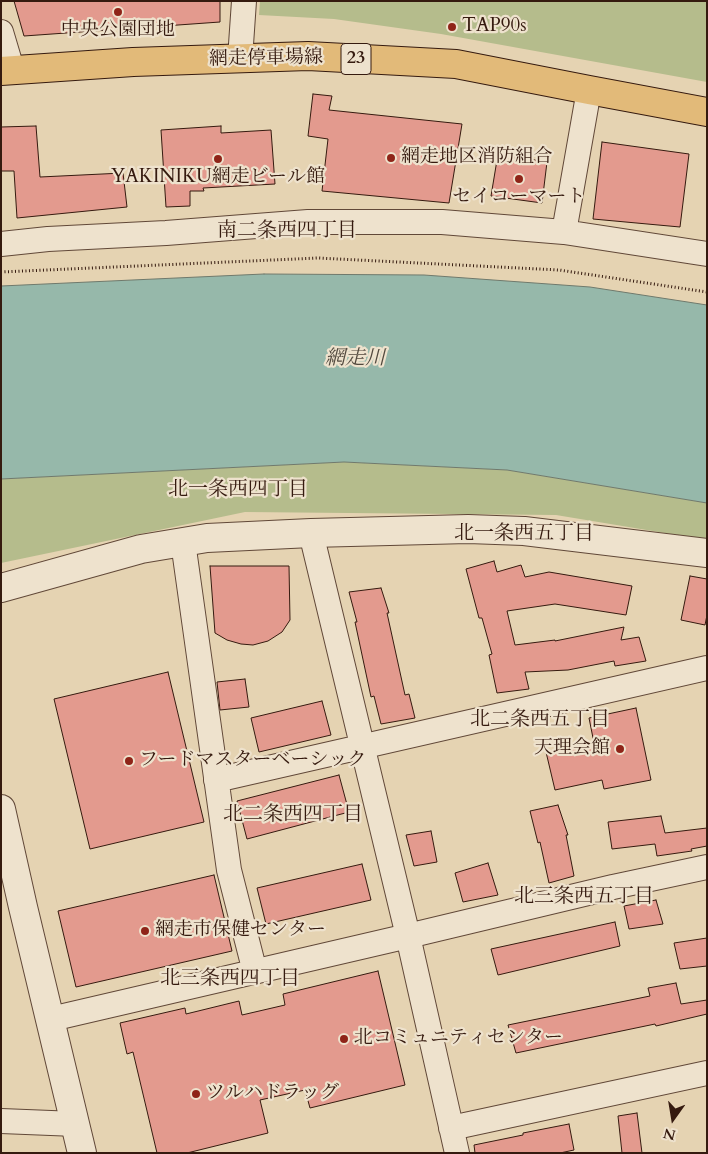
<!DOCTYPE html>
<meta charset="utf-8">
<style>
body{margin:0}
#map{position:relative;width:708px;height:1154px;overflow:hidden;background:#e5d3b2;font-family:Cardo,serif}
canvas{display:block}
.frame{position:absolute;inset:0;border:2px solid #351a0f;pointer-events:none}
.north{position:absolute;left:648px;top:1094px;width:50px;height:50px;-webkit-text-stroke:4px #eee2cd;paint-order:stroke;rotate:193deg;font-size:14px;font-weight:700;line-height:20px;text-align:center;color:#351a0f}
.north::after{content:'';display:block;margin:auto;width:18px;height:22px;background:#351a0f;clip-path:polygon(50% 0,100% 100%,50% 72%,0 100%)}
</style>
<div id="map">
<canvas width="708" height="1154"></canvas>
<div class="frame"></div>
<div class="north">N</div>
</div>
<script>
const context = document.querySelector('canvas').getContext('2d');
context.lineJoin = 'round';
function paint(path, color) { context.fillStyle = color; context.fill(path, 'evenodd'); }
const toPath = rows => new Path2D(rows.map(r => 'M' + r).join(''));
function strokePath(path, color, width, dash) { context.strokeStyle = color; context.lineWidth = width; context.lineCap = dash ? 'butt' : 'round'; context.setLineDash(dash || []); context.stroke(path); }
function label(font, color, halo, rows, align = 'center') {
  context.font = font + ' Cardo,"Noto Serif JP",serif'; context.lineWidth = 4.5; context.setLineDash([]); context.textBaseline = 'middle'; context.strokeStyle = halo; context.fillStyle = color; for (const [text, x, y, turn = 0] of rows) {
    context.save(); context.translate(x, y); context.rotate((+turn || 0) * Math.PI / 180); context.textAlign = isNaN(turn) ? turn : align; if (halo) context.strokeText(text, 0, 0); context.fillText(text, 0, 0); context.restore();
  }
}
paint(toPath([
 [260,1,707,1,707,82,441,34,334,19,259,15],
 [344,462,507,470,707,503,707,540,556,515,245,512,1,563,1,479]
]), '#b5bc8c');
const water = toPath([
 [264,274,424,275,590,287,707,305,707,503,507,470,344,462,1,479,1,286,264,274]
]);
paint(water, '#96b8aa');
strokePath(water, '#6f796c', 1);
const building = toPath([
 [14,1,220,1,220,22,24,36,14,1],
 [313,94,332,96,329,110,462,124,449,203,322,191,328,139,308,136,313,94],
 [36,126,40,177,123,173,127,207,17,218,14,171,1,171,1,127,36,126],
 [221,126,221,133,271,130,275,184,203,188,204,191,190,191,190,206,166,207,161,130,221,126],
 [602,142,689,154,680,227,593,219,602,142],
 [498,154,547,162,542,203,491,196,498,154],
 [494,561,497,572,521,565,525,577,549,572,632,586,626,615,555,604,507,611,515,645,555,640,555,641,624,627,621,640,639,637,646,661,615,666,614,661,568,670,525,672,529,689,497,693,489,655,492,654,482,618,479,618,466,569,494,561],
 [210,566,289,566,290,620,282,632,268,641,253,645,241,644,227,640,215,633,210,566],
 [690,576,707,579,707,615,705,625,681,620,690,576],
 [381,588,389,613,387,613,405,695,409,694,415,718,381,724,374,696,371,697,355,622,357,622,349,592,381,588],
 [168,672,204,822,90,849,54,699,168,672],
 [245,679,249,707,220,710,217,682,245,679],
 [322,701,331,735,259,752,251,718,322,701],
 [636,708,651,780,604,789,602,780,555,790,546,752,594,743,589,718,636,708],
 [339,775,349,812,247,839,237,801,339,775],
 [558,805,568,835,566,835,574,876,549,883,540,842,538,843,530,811,558,805],
 [661,816,665,833,707,828,707,846,691,849,692,851,657,856,655,844,612,849,608,822,661,816],
 [431,831,437,862,414,866,406,835,431,831],
 [488,863,498,895,463,902,455,873,488,863],
 [362,864,371,900,266,924,257,888,362,864],
 [214,875,232,951,76,987,58,911,214,875],
 [656,900,663,924,629,929,624,906,656,900],
 [615,922,620,946,498,975,491,949,615,922],
 [707,938,707,966,680,969,674,943,707,938],
 [378,971,405,1085,310,1108,305,1090,260,1100,268,1133,187,1153,157,1153,133,1052,127,1054,120,1023,185,1008,186,1014,239,1001,242,1015,285,1005,283,994,378,971],
 [676,983,681,1004,707,1000,707,1014,656,1026,655,1024,516,1053,508,1025,650,996,648,988,676,983],
 [637,1113,642,1153,622,1153,618,1116,637,1113],
 [569,1124,574,1150,560,1153,475,1153,474,1145,523,1135,523,1133,569,1124]
]);
paint(building, '#e39a8e');
strokePath(building, '#351a0f', 1);
const minor = toPath([
 [1,32,12,69],
 [240,59,244,1],
 [564,232,589,90],
 [1,244,48,239,166,233,308,222,442,222,564,232,707,254],
 [311,533,408,936,457,1153],
 [183,542,229,870,255,972],
 [216,780,707,668],
 [51,1019,408,936,613,887,707,867],
 [1,1121,76,1124],
 [451,1128,707,1073]
]);
const tertiary = toPath([
 [1,588,141,549,207,538,311,533,468,529,524,531,707,553],
 [1,809,23,907,82,1153]
]);
const primary = toPath([
 [1,71,133,62,308,56,456,64,589,90,707,112]
]);
strokePath(minor, '#614838', 26);
strokePath(tertiary, '#614838', 30);
strokePath(primary, '#351a0f', 30);
strokePath(toPath([
 [1,272,318,258,559,270,707,292]
]), '#351a0f', 3, [1, 2.5]);
strokePath(minor, '#eee2cd', 24);
strokePath(tertiary, '#eee2cd', 28);
strokePath(primary, '#e2ba79', 28);
for (const [x, y, r, color] of [
 [118,12,5,"#8f2418"],
 [452,27,5,"#8f2418"],
 [391,158,5,"#8f2418"],
 [218,159,5,"#8f2418"],
 [519,179,5,"#8f2418"],
 [620,749,5,"#8f2418"],
 [129,761,5,"#8f2418"],
 [145,931,5,"#8f2418"],
 [344,1039,5,"#8f2418"],
 [196,1094,5,"#8f2418"]
]) { const dot = new Path2D(); dot.arc(x, y, r, 0, 2 * Math.PI); context.fillStyle = color; context.fill(dot); strokePath(dot, '#eee2cd', 2); }
for (const [x, y, w] of [
 [356,59,30]
]) { const box = new Path2D(); box.roundRect(x - w / 2, y - 15.5, w, 31, 4); context.fillStyle = '#eee2cd'; context.fill(box); strokePath(box, '#351a0f', 1); }
label('bold 18px', '#351a0f', null, [
 ["23",356,59]
]);
label('19px', '#351a0f', '#eee2cd', [
 ["TAP90s",462,27],
 ["中央公園団地",118,31,"center"],
 ["網走地区消防組合",401,158],
 ["YAKINIKU網走ビール館",218,178,"center"],
 ["セイコーマート",519,198,"center"],
 ["天理会館",610,749,"right"],
 ["フードマスターベーシック",139,761],
 ["網走市保健センター",155,931],
 ["北コミュニティセンター",354,1039],
 ["ツルハドラッグ",206,1094]
], 'left');
label('19px', '#351a0f', '#eee2cd', [
 ["網走停車場線",266,59,-1]
]);
label('20px', '#351a0f', '#eee2cd', [
 ["南二条西四丁目",287,231],
 ["北一条西四丁目",238,490],
 ["北一条西五丁目",524,534],
 ["北二条西五丁目",540,720],
 ["北二条西四丁目",293,815],
 ["北三条西五丁目",584,897],
 ["北三条西四丁目",230,979]
]);
label('italic 20px', '#52493e', '#eee2cd', [
 ["網走川",355,359]
]);
</script>
